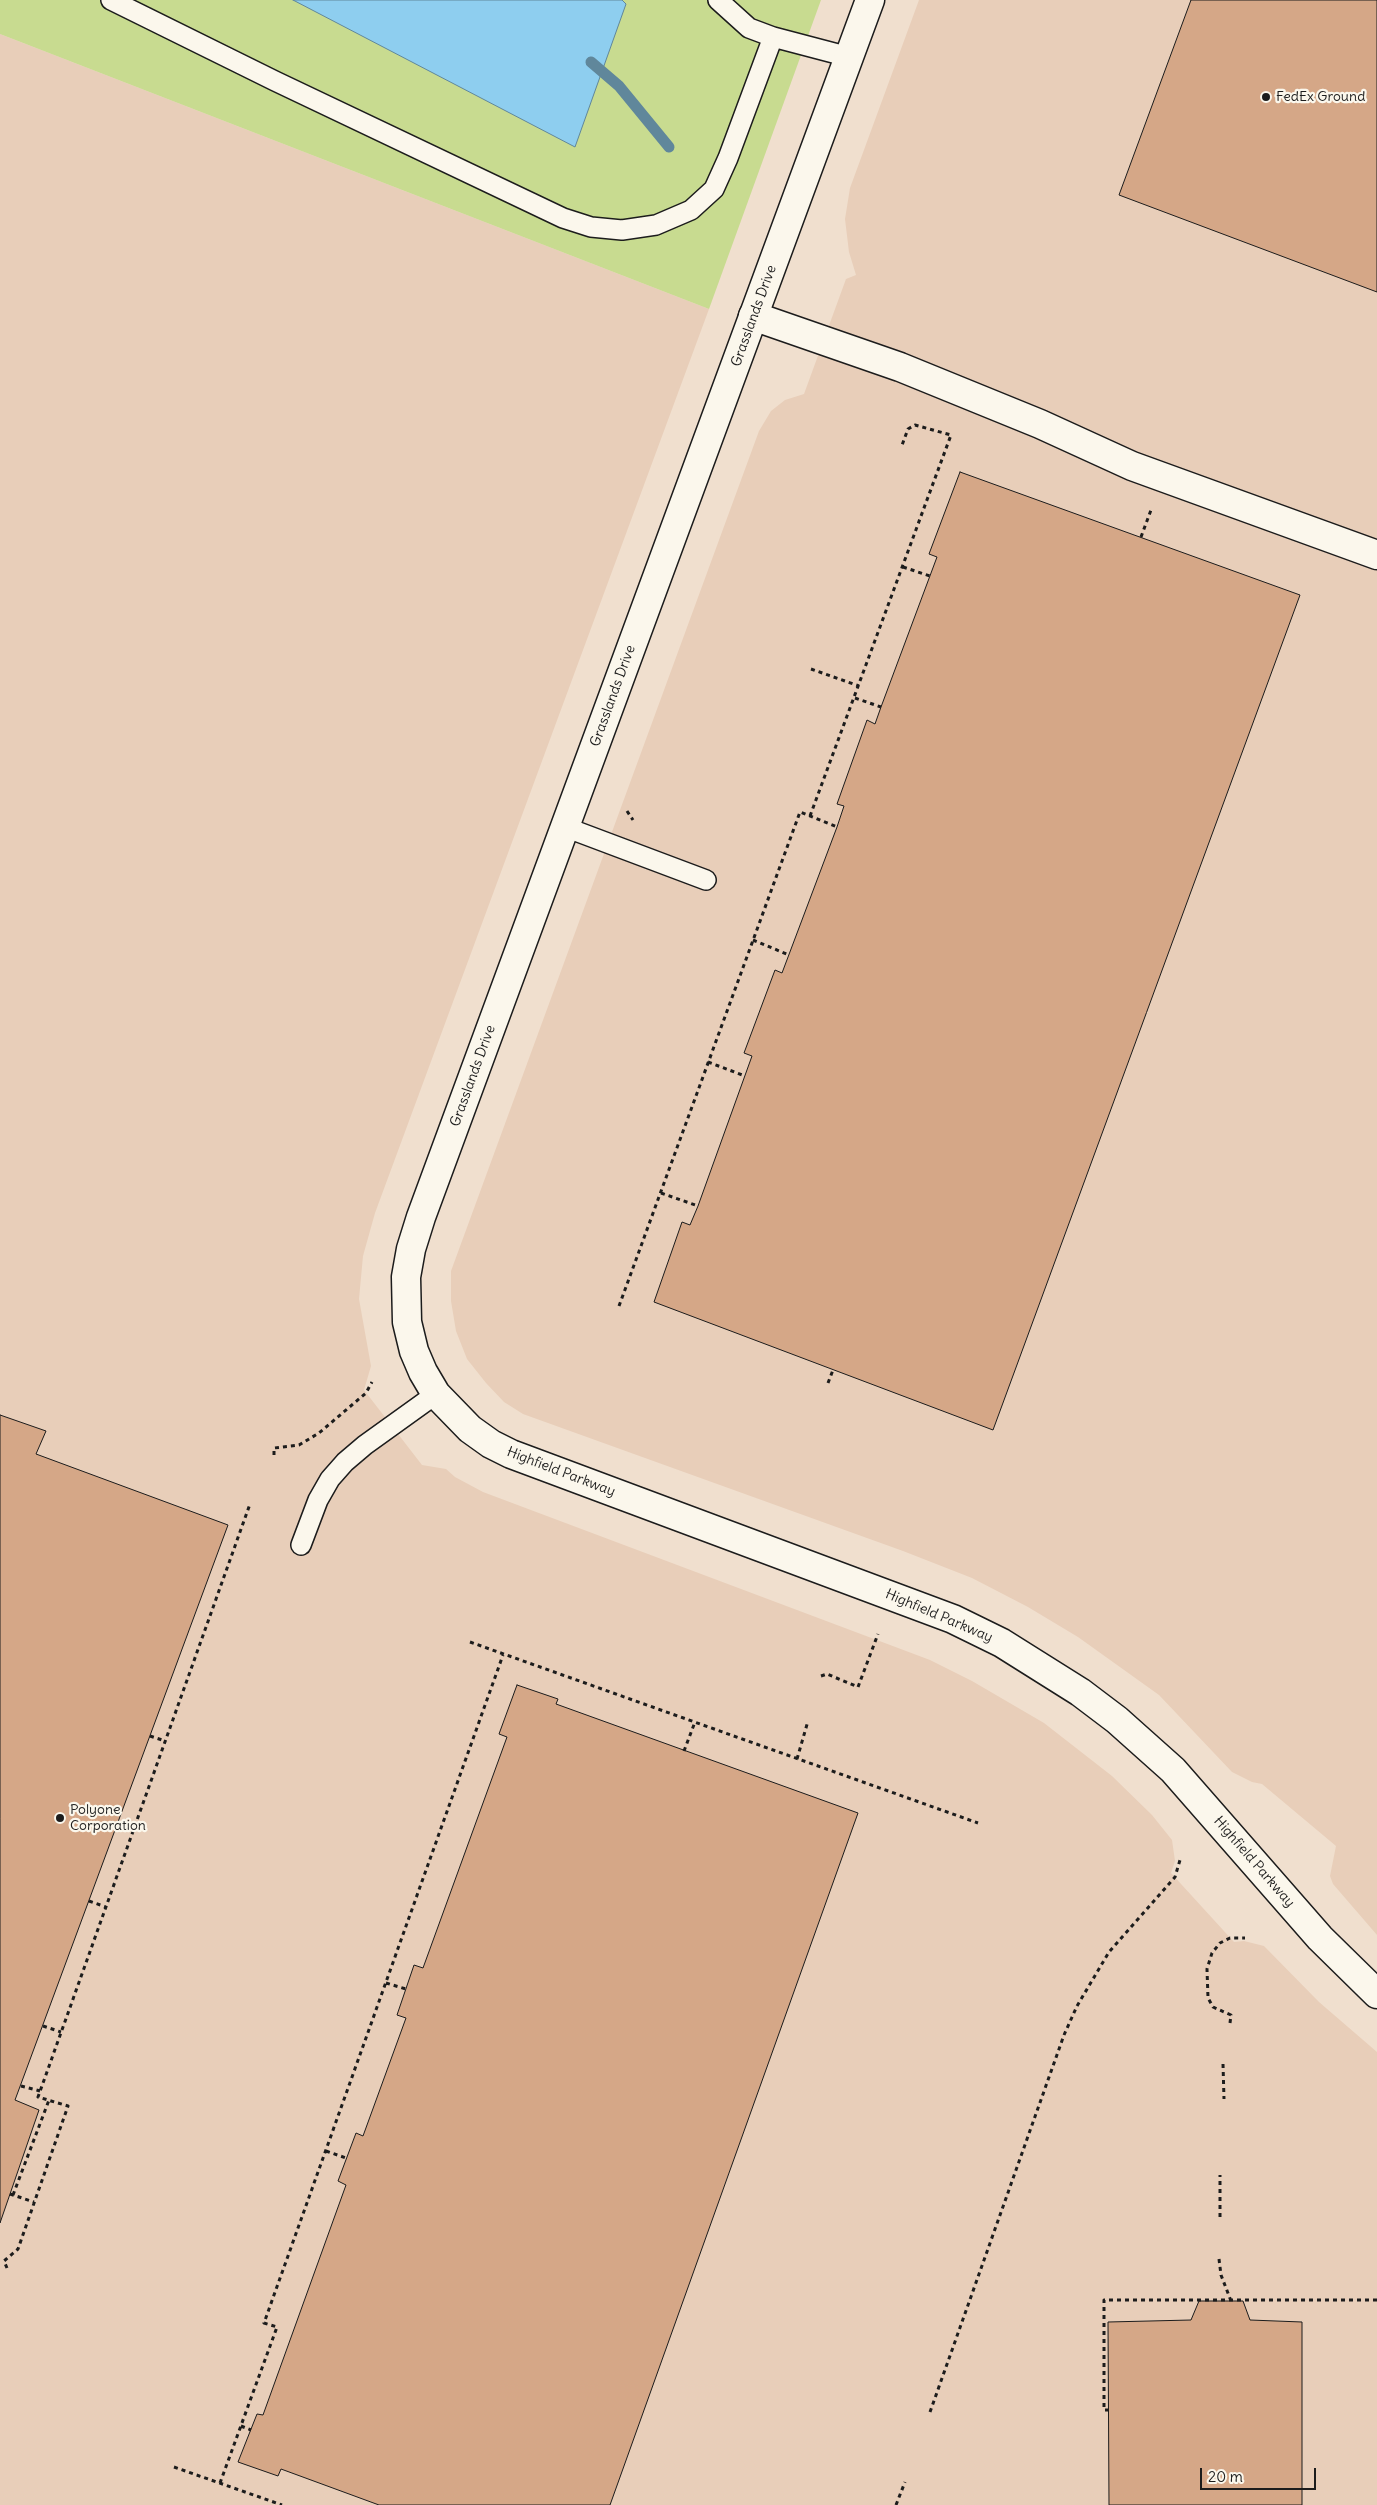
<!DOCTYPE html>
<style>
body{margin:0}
#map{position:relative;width:1377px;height:2505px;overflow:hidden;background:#f0dfce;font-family:Delius,sans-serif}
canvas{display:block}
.scale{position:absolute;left:1200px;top:2468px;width:116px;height:22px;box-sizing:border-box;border:2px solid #1c1c1c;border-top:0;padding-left:6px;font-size:15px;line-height:18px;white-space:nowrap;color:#1c1c1c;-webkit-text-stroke:4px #fbf7ec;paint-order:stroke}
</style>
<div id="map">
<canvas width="1377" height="2505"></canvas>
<div class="scale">20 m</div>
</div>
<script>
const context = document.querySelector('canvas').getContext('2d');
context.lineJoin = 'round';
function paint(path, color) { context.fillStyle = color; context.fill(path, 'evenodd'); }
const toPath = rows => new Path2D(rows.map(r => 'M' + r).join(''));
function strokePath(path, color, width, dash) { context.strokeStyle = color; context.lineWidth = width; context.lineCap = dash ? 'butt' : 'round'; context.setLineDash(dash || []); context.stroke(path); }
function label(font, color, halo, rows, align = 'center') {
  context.font = font + ' Delius,sans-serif'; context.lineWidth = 4.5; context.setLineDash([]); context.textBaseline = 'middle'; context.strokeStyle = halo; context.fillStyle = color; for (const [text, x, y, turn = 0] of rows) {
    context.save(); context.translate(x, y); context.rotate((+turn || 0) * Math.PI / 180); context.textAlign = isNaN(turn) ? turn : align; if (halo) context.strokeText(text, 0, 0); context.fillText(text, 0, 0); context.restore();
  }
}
paint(toPath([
 [919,0,1377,0,1377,1935,1333,1884,1330,1876,1336,1846,1262,1784,1252,1782,1232,1772,1159,1695,1078,1637,1028,1607,972,1578,903,1551,523,1414,504,1402,486,1383,467,1359,456,1331,451,1301,451,1271,759,431,771,411,785,400,804,394,846,279,856,275,849,252,845,219,850,188],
 [0,34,709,309,375,1213,363,1256,359,1299,371,1366,364,1390,422,1465,446,1469,455,1477,483,1492,930,1660,972,1681,1044,1723,1112,1776,1152,1815,1172,1840,1175,1861,1171,1873,1234,1942,1244,1941,1264,1946,1319,2002,1377,2052,1377,2505,0,2505]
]), '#e8ceb9');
paint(toPath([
 [0,0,821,0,709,309,0,34]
]), '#c8db90');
const water = toPath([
 [293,0,622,0,626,4,575,147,293,0]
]);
paint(water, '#8eceef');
strokePath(water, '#60879b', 1);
strokePath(toPath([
 [591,62,619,86,669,147]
]), '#60879b', 11);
const building = toPath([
 [1191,0,1377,0,1377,292,1119,195,1191,0],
 [960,472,1300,595,993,1430,654,1302,682,1222,690,1225,698,1206,752,1056,744,1053,775,970,782,973,837,827,844,806,837,804,867,720,875,724,881,707,937,557,929,554,960,472],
 [0,1415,46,1431,36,1454,228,1525,15,2100,39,2110,0,2223,0,1415],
 [517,1685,558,1699,556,1704,858,1813,610,2505,379,2505,281,2469,278,2476,238,2462,257,2414,263,2415,346,2185,338,2181,356,2133,363,2136,406,2018,397,2015,414,1965,423,1968,507,1737,499,1734,517,1685],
 [1199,2301,1243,2301,1250,2320,1302,2322,1302,2505,1109,2505,1108,2322,1191,2320,1199,2301]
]);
paint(building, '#d5a787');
strokePath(building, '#1c1c1c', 1);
const service = toPath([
 [111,0,275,81,563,218,591,227,622,230,656,225,691,210,714,189,728,158,773,37],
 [718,0,749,28,773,37,849,57],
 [565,827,706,880],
 [301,1545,318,1500,330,1479,345,1462,365,1445,436,1394]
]);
const minor = toPath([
 [753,316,900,367,1040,424,1132,466,1377,555]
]);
const tertiary = toPath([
 [870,0,421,1217,411,1249,406,1277,407,1322,414,1351,423,1372,436,1394,470,1429,491,1444,511,1454,953,1619,1002,1643,1080,1692,1117,1720,1173,1770,1320,1938,1377,1994]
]);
strokePath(service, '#1c1c1c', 22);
strokePath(minor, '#1c1c1c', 31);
strokePath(tertiary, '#1c1c1c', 31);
strokePath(toPath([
 [1141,537,1151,510],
 [903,567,930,576],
 [811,669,859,686],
 [855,698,881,707],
 [627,811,633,820],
 [810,816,951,435,915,425,908,429,901,448],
 [753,940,789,955],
 [708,1062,745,1076],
 [661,1193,698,1206],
 [619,1306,800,812,837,827],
 [828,1383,833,1370],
 [274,1455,274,1448,299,1445,319,1433,366,1393,372,1382],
 [470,1642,978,1823],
 [821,1676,827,1674,858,1687,878,1634],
 [150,1736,165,1741],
 [684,1751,695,1722],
 [797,1759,808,1721],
 [89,1901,106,1907],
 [386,1983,406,1989],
 [1230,2023,1231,2015,1213,2007,1208,1998,1207,1969,1212,1953,1220,1943,1230,1938,1245,1938],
 [43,2026,61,2032],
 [1223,2064,1224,2099],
 [21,2086,40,2091],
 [326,2151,346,2158],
 [10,2194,34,2202],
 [13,2195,49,2100],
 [1220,2217,1220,2175],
 [1219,2259,1221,2275,1231,2301],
 [7,2268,4,2261,18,2249,68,2106,38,2097,250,1504],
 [1109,2410,1104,2410,1104,2300,1377,2300],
 [930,2412,1064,2035,1077,2006,1109,1952,1175,1877,1180,1860],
 [241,2426,251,2430],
 [174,2467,282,2505],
 [220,2483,277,2327,264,2323,503,1655],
 [896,2505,905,2482]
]), '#1c1c1c', 3, [4, 4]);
strokePath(service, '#fbf7ec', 19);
strokePath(minor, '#fbf7ec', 28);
strokePath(tertiary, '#fbf7ec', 28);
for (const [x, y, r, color] of [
 [1266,97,5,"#1c1c1c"],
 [60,1818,5,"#1c1c1c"]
]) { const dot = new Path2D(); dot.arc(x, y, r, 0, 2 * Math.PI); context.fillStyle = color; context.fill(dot); strokePath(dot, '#fbf7ec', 2); }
label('14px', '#1c1c1c', '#fbf7ec', [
 ["FedEx Ground",1276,97],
 ["Polyone",70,1810],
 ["Corporation",70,1826]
], 'left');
label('14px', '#1c1c1c', '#fbf7ec', [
 ["Grasslands Drive",754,316,-70],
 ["Grasslands Drive",613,696,-70],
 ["Grasslands Drive",473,1076,-70],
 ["Highfield Parkway",561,1472,21],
 ["Highfield Parkway",939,1616,23],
 ["Highfield Parkway",1254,1862,49]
]);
</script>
